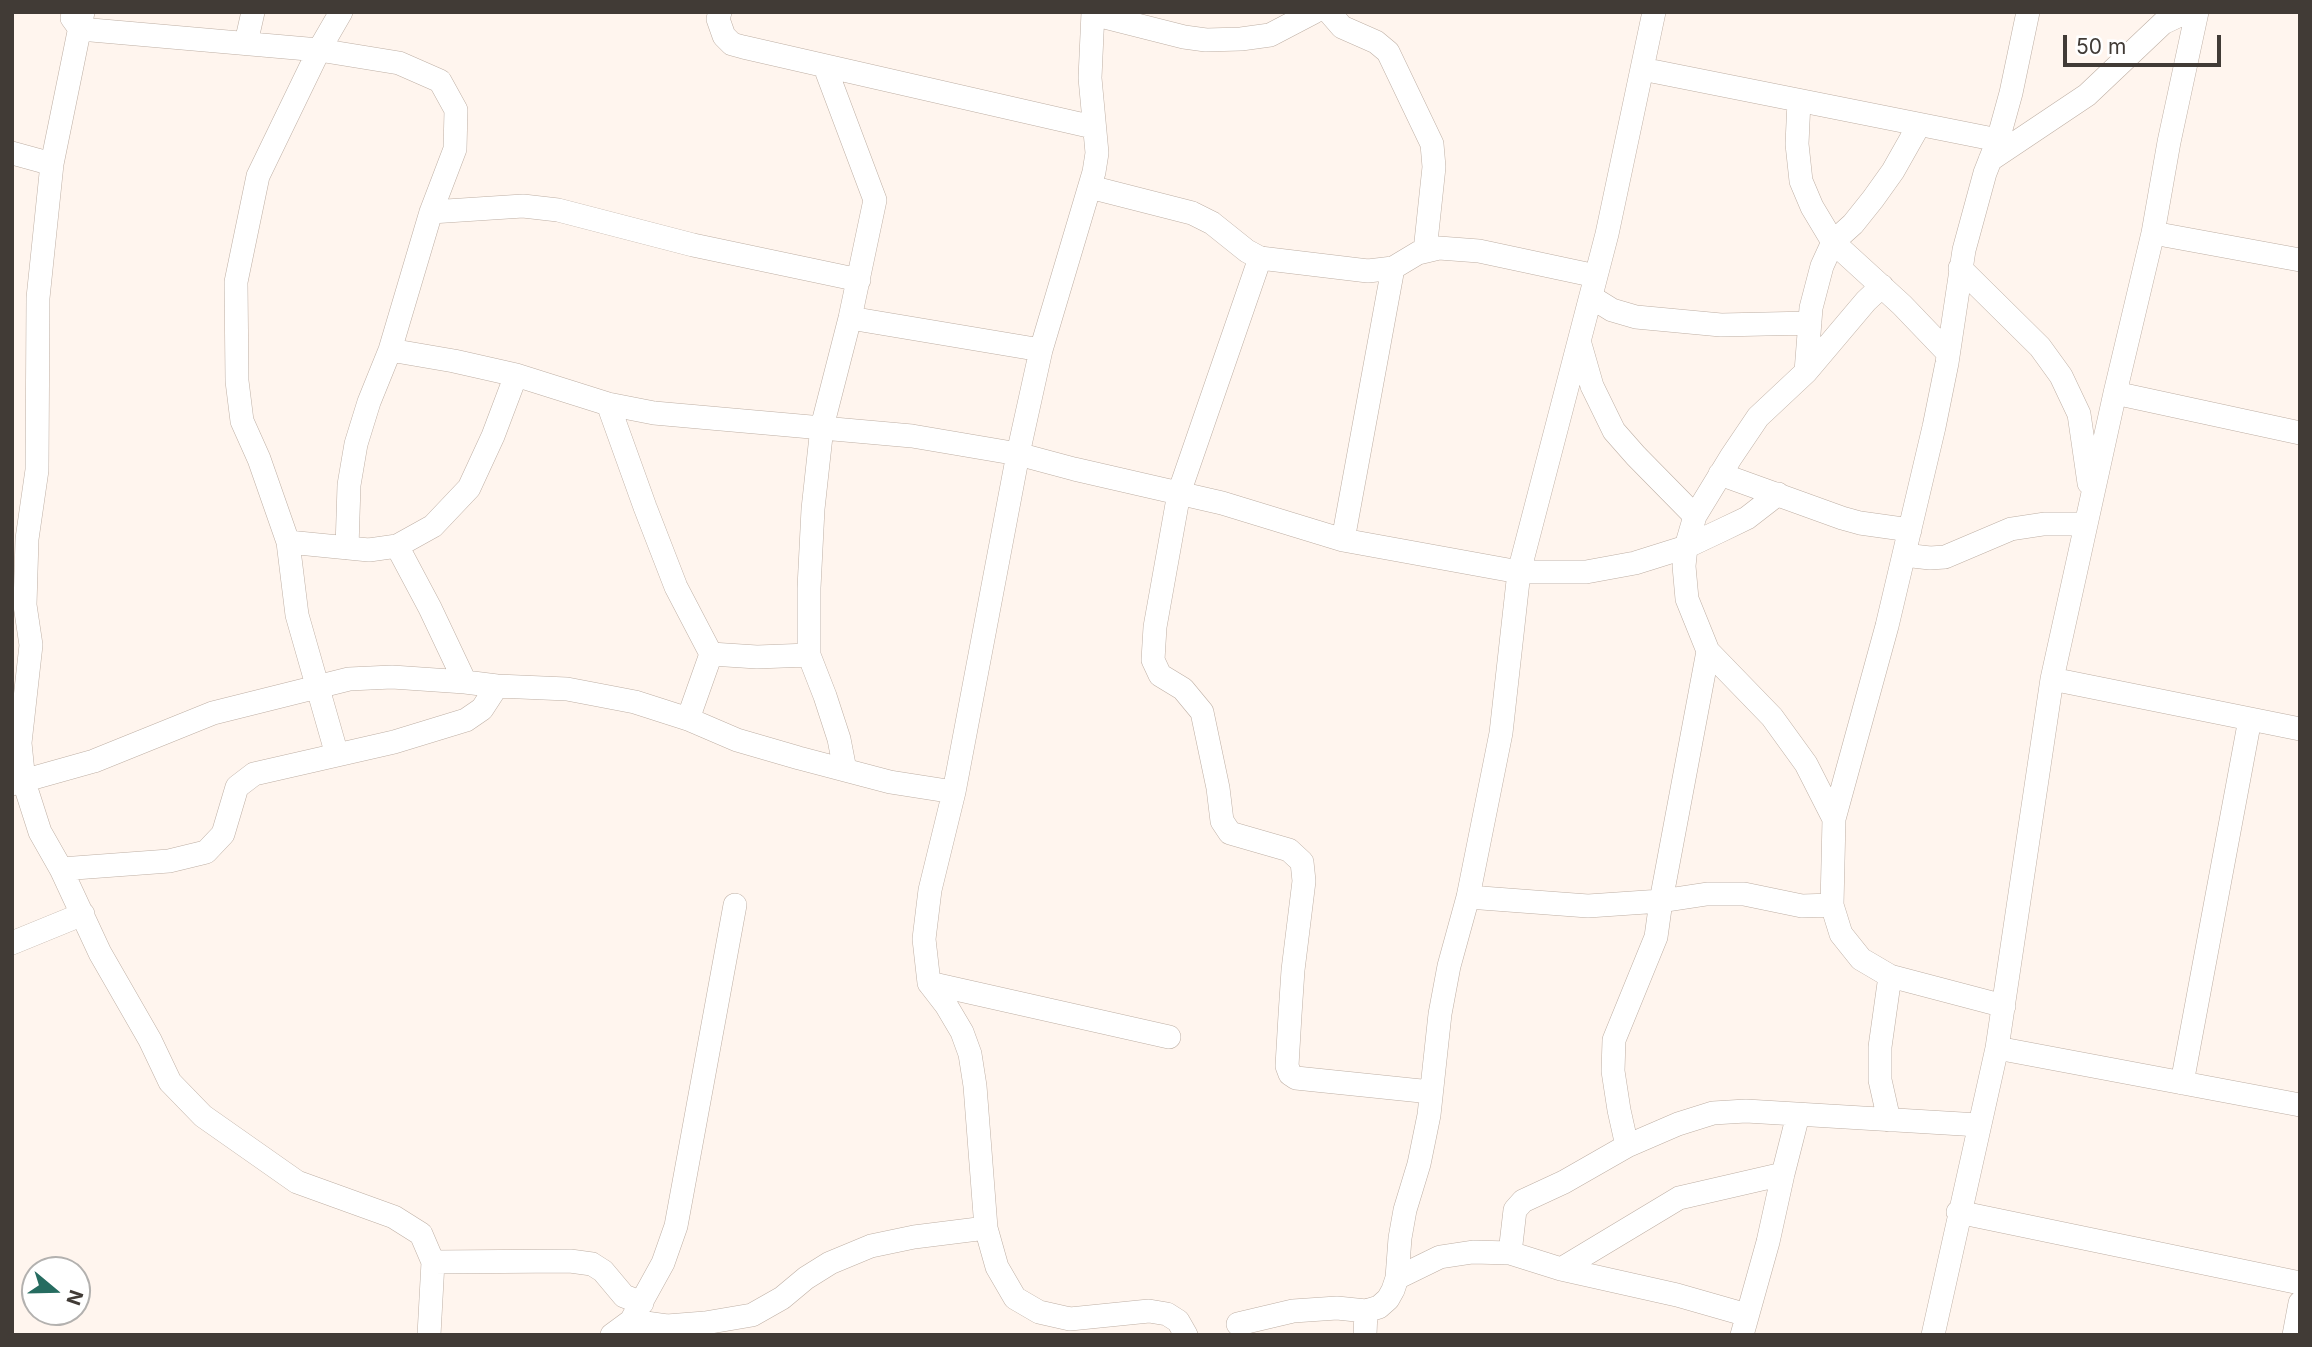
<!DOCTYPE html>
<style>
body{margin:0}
#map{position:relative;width:2312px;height:1347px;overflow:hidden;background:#fff5ee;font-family:Inter,sans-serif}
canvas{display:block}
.frame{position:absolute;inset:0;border:14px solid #413b36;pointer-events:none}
.north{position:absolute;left:21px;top:1256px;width:70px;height:70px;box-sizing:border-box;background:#fff;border:2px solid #b3b1af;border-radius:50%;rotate:109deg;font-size:19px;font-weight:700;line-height:28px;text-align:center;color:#413b36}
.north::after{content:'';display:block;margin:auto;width:24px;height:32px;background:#266c60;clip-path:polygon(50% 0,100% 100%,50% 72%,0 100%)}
.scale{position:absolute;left:2063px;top:35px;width:158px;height:32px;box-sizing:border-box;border:4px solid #413b36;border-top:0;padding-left:9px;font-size:21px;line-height:24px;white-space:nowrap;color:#413b36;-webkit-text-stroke:5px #fff;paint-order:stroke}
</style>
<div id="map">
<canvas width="2312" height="1347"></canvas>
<div class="frame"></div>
<div class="north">N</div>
<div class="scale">50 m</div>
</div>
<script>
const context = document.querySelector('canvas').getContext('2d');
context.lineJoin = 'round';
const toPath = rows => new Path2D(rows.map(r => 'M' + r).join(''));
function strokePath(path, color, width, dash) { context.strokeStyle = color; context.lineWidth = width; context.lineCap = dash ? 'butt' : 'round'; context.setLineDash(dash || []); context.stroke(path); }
const street = toPath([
 [83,12,52,164,38,298,37,470,27,539,25,605,31,645,20,743,24,782,40,832,61,869,100,953,150,1040,170,1082,203,1116,297,1182,394,1217,421,1234,433,1262,429,1335],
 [720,12,718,19,724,36,732,44,743,47,1093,127],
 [1093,12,1090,78,1097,153,1094,172,1041,350,1018,454,954,792,930,890,924,939,929,983,946,1005,962,1032,970,1054,975,1086,986,1228,997,1267,1015,1298,1039,1312,1070,1319,1149,1311,1167,1314,1178,1321,1186,1335],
 [1329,12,1342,27,1376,42,1388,52,1432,144,1434,167,1425,251],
 [1093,14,1184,37,1206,40,1241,39,1270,35,1314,12],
 [72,18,80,29,319,50,399,63,440,81,456,110,455,149,431,212,390,350,369,402,356,444,349,485,347,548],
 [246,43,253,12],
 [825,67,875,200,850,318,822,427,813,509,809,588,809,655,825,696,839,739,845,770],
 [1642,69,1998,140],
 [1799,101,1797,144,1801,181,1812,207,1833,242,1902,305,1948,353],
 [12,153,52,164],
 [1990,160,2087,95,2163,23,2184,13,2196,14],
 [1090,187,1192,213,1212,223,1247,251,1260,258,1368,271,1393,268,1418,253,1439,248,1479,251,1596,276],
 [431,212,523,206,558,210,693,245,859,280],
 [2153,233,2300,260],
 [1260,258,1179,493,1155,627,1153,660,1160,675,1183,689,1202,712,1218,788,1222,821,1230,833,1289,850,1302,862,1304,881,1293,970,1290,1015,1287,1066,1290,1074,1296,1078,1431,1092],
 [1960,268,2040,347,2061,376,2079,414,2089,483],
 [1882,286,1866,301,1806,372,1758,417,1731,457,1695,516,1686,547,1684,566,1687,599,1708,651,1772,717,1806,764,1834,819,1832,905,1841,934,1861,959,1890,976,2004,1006],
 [1591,297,1612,310,1636,317,1721,325,1810,323],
 [850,318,1041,350],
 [1580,344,1592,386,1614,431,1636,456,1695,516],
 [390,350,454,361,516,375,608,404,654,413,912,436,1018,454,1074,469,1222,503,1343,540,1519,572,1586,572,1635,563,1686,547,1722,530,1747,518,1778,494],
 [1806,372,1811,308,1822,266,1833,242,1853,224,1873,199,1893,171,1919,125],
 [2115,393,2300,433],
 [608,404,645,507,676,587,711,654,688,719],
 [1720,474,1842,518,1860,523,1910,530],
 [1343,540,1393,268],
 [288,542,369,550,397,546,433,526,469,488,493,436,516,375],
 [397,546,430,608,465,682],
 [1904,555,1930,558,1945,557,2011,529,2044,524,2086,524],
 [711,654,757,657,809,655],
 [2052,679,2300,729],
 [337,755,297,615,288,542,259,459,242,421,237,381,236,282,258,176,319,50,341,12],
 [12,784,94,761,213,713,349,679,392,677,465,682,497,686,567,689,635,702,688,719,737,740,799,758,890,782,954,792],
 [1834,819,1887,626,1934,427,1947,363,1964,250,1985,173,1998,140,2011,93,2028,12],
 [61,869,169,861,206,852,223,834,237,787,254,774,394,742,466,720,482,709,497,686],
 [1468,897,1588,906,1661,901,1707,894,1744,894,1802,906,1832,905],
 [12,943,83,914],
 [929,983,1169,1037],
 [1997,1048,2300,1105],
 [2182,1083,2250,719],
 [1889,1120,1880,1080,1880,1047,1890,976],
 [1627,1146,1619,1110,1613,1071,1614,1040,1656,937,1661,901,1708,651],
 [1958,1212,2300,1283],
 [1510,1253,1515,1210,1523,1201,1564,1182,1627,1146,1678,1124,1713,1113,1746,1111,1979,1125],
 [433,1262,570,1261,592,1264,603,1271,624,1296,642,1303],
 [1561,1269,1679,1198,1783,1174],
 [1397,1278,1440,1257,1473,1252,1510,1253,1561,1269,1677,1295,1747,1315],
 [631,1321,667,1326,705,1323,752,1315,782,1298,806,1278,830,1263,871,1246,914,1237,986,1228],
 [1238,1324,1293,1311,1337,1308,1366,1311,1379,1307,1388,1299,1393,1290,1397,1278,1400,1238,1405,1210,1419,1164,1429,1115,1440,1014,1449,966,1468,897,1501,733,1519,572,1607,234,1654,12],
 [612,1335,631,1321,663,1263,676,1226,735,905],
 [1365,1335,1366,1311],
 [1742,1335,1768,1242,1783,1174,1798,1115],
 [1933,1335,1997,1048,2052,679,2115,393,2153,233,2169,142,2197,12],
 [2294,1335,2300,1303]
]);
strokePath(street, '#beafa4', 24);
strokePath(street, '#fff', 23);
</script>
